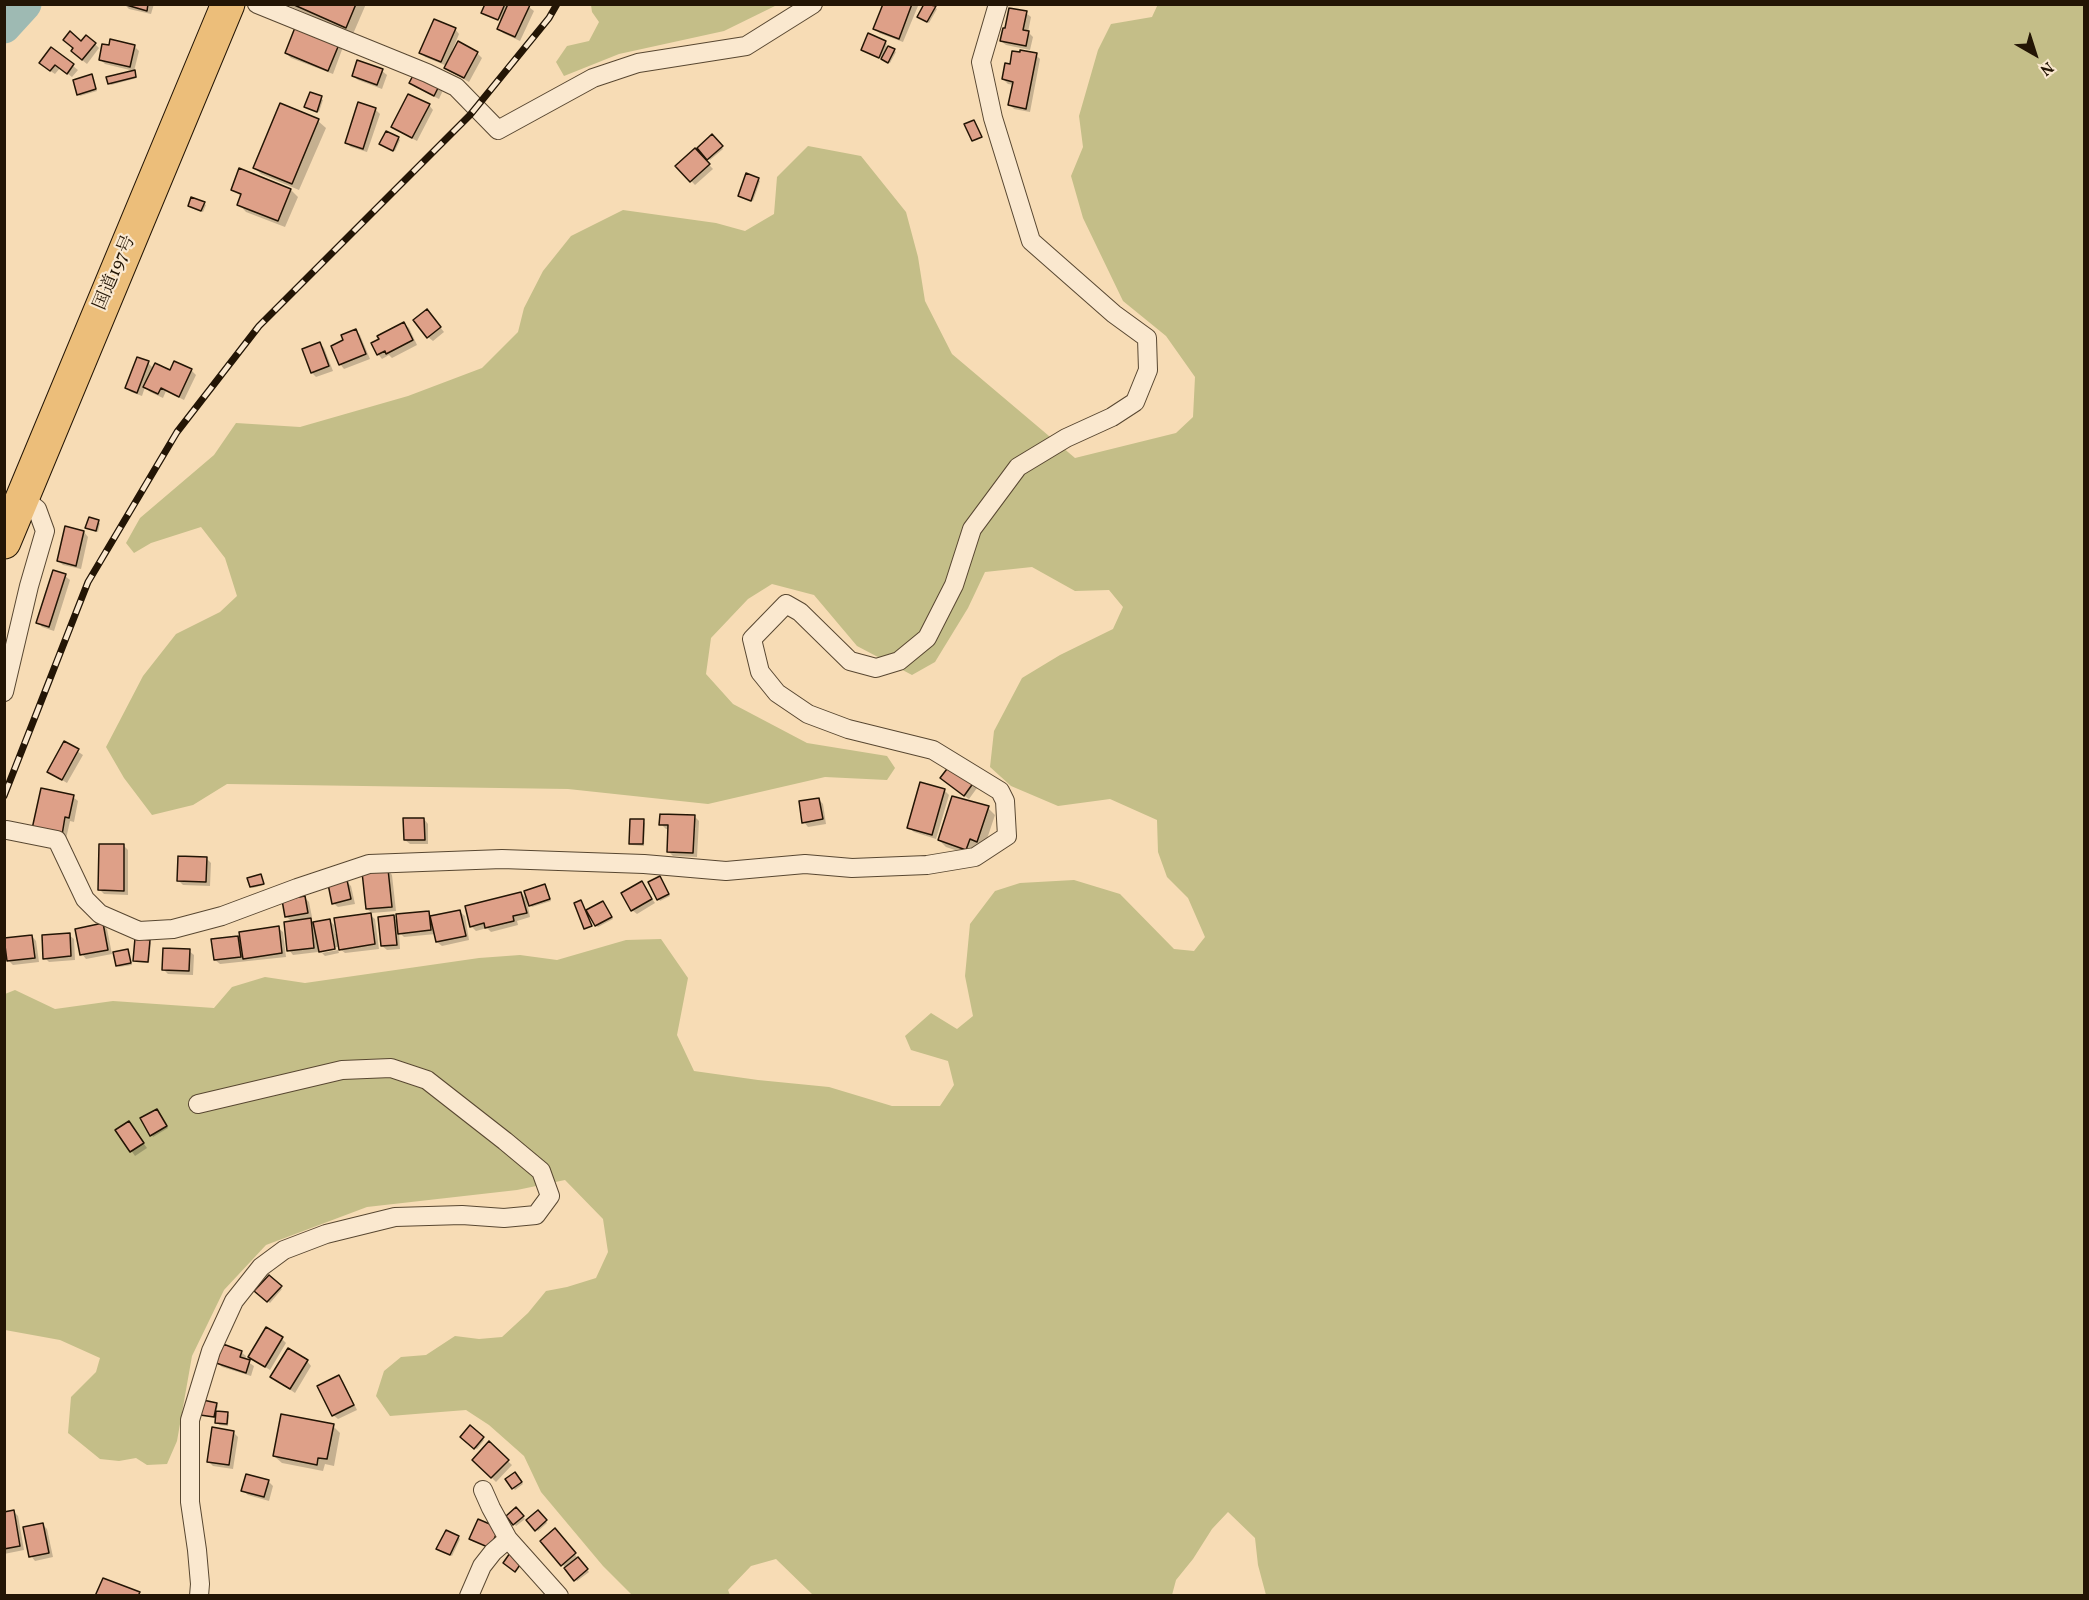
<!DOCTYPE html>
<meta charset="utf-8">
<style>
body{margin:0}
#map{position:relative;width:2089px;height:1600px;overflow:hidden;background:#f7dcb5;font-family:Vollkorn,serif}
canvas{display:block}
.frame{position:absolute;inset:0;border:6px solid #231505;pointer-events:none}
.north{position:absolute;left:2005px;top:24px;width:60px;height:60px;-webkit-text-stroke:4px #fae8cf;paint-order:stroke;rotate:141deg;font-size:16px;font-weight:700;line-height:24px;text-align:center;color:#231505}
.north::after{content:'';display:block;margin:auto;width:21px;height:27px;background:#231505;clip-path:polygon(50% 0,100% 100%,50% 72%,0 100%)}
</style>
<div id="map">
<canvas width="2089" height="1600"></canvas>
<div class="frame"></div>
<div class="north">N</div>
</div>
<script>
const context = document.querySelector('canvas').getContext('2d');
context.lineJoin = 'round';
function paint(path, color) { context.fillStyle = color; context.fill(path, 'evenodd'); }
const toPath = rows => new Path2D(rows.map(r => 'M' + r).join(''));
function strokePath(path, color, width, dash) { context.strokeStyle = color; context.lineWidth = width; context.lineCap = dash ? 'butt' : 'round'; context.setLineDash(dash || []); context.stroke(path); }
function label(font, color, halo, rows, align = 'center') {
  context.font = font + ' Vollkorn,"Noto Serif JP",serif'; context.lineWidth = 4.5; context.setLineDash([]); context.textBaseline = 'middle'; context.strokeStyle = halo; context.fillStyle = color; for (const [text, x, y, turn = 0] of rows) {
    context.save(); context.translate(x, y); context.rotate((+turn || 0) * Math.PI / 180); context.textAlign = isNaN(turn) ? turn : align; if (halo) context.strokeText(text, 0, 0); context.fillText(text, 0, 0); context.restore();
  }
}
paint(toPath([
 [1158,4,2084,5,2084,1595,1266,1595,1258,1565,1255,1538,1228,1512,1212,1529,1193,1559,1176,1580,1172,1595,813,1595,776,1559,751,1566,728,1590,730,1595,632,1595,603,1566,541,1492,524,1456,489,1425,466,1410,390,1416,376,1396,384,1371,401,1357,426,1355,455,1336,479,1339,502,1337,528,1313,546,1291,567,1287,596,1278,608,1252,603,1219,565,1180,517,1190,367,1207,266,1245,224,1290,192,1356,177,1441,167,1464,147,1465,136,1458,119,1461,100,1459,68,1433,71,1397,96,1372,100,1358,60,1340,5,1330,5,994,15,990,55,1009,113,1001,214,1008,232,987,265,977,305,983,479,958,520,955,557,960,626,940,661,939,688,978,677,1035,694,1071,758,1080,829,1087,892,1106,940,1106,954,1085,948,1061,911,1050,905,1036,931,1013,957,1029,973,1016,965,976,970,924,995,891,1020,883,1074,880,1120,894,1174,949,1194,951,1205,937,1188,898,1167,877,1158,852,1157,820,1110,799,1058,806,1011,786,990,767,994,731,1022,678,1060,655,1113,629,1123,607,1109,590,1075,591,1032,567,985,572,968,608,935,662,912,675,857,646,814,595,772,584,748,599,711,638,706,674,733,704,807,743,887,756,895,768,887,780,825,777,708,804,568,789,227,784,193,805,152,815,124,778,106,747,143,676,176,634,220,612,237,596,225,558,201,527,151,543,134,553,126,543,140,518,214,455,236,423,300,427,408,396,482,368,518,332,524,308,543,271,571,236,623,210,716,223,745,231,774,214,777,177,808,146,861,156,906,212,918,257,925,301,952,354,1075,458,1176,433,1193,417,1195,377,1166,336,1123,301,1083,218,1071,176,1083,147,1079,116,1098,50,1111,24,1152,17],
 [591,5,591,4,777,5,724,31,619,54,564,76,556,62,567,46,589,41,599,22,592,12]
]), '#c4be88');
paint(toPath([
 [154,4,151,14,129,9,125,5],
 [285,4,366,4,353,34],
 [486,4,525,4,534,11,520,41,503,33,499,29,506,22,486,13,486,16,483,12],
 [884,4,918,6,903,42,879,33,875,28],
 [926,4,930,4,937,9,929,23,921,18],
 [1026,13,1031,17,1028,32,1033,37,1030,50,1006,45,1001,41],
 [297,27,343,47,333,74,291,58,286,53],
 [455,29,459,34,452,51,477,53,482,58,469,82,451,72,447,66,425,57,421,52],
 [885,42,887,44,886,46,896,52,890,63,863,50],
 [82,43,95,44,99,48,87,64,77,56],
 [134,46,139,51,134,71,105,64,100,59],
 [52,49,78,70,72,77,60,68,55,74,46,68],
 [1036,55,1040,59,1030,112,1014,109,1010,105,1014,85,1008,84,1003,79,1011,65],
 [134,71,137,78,111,85,109,83],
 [382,71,387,75,382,89,358,80,353,76],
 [91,76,97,91,80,96,78,94],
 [411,83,444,88,439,99,415,87],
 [311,94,323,100,319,112,306,107],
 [429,105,433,110,417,141,398,131,393,127],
 [375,109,380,114,367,152,351,147,346,143],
 [318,121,326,128,299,190,261,174,254,167],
 [712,136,723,149,710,160,699,148],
 [398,138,400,140,395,151,383,146],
 [695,150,713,169,695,185,677,166],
 [758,179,760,181,753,201,742,198,740,196],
 [232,189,291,190,298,197,285,227,246,212,239,204,242,197],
 [204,204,206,205,203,212,189,206],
 [431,316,444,332,433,341,428,337],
 [404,324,409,328,417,345,392,358,389,355,382,359,378,354],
 [356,331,360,335,370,359,344,369,340,364,345,341],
 [320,344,324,348,333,371,316,377,312,373],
 [148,363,154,369,170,372,191,370,196,375,184,400,166,391,163,398,150,392,145,387,142,396,131,392,127,388],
 [90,519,100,523,98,532,87,528],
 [84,532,88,537,81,569,63,565,58,561],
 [65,576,70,580,54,631,42,627,38,622],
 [65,743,83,755,67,783,49,772],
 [946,783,973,783,977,788,969,799],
 [945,791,949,795,936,839,914,832,909,828],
 [73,797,78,801,74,822,70,821,66,839,33,828],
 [819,800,823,804,826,824,808,827,804,822],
 [988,808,995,815,984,848,973,856,946,847,939,840],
 [695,817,699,821,697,857,673,856,668,851,669,829,666,829,661,824],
 [424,819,428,824,428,844,410,844,405,840],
 [643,821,645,823,644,846,632,845,630,843],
 [124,846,128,850,128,895,104,894,100,890],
 [206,858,211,863,210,886,183,885,179,881],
 [388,870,392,875,396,911,372,913,367,909],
 [260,875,264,885,253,888,251,887],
 [661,879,670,896,660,901,650,882],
 [346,881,351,886,355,904,338,907,333,903],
 [641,883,655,903,637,914,632,910],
 [545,886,551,901,532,907,527,902,530,917,517,921,518,925,491,932,487,928,476,931,471,926,521,893,529,901],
 [305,898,309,902,312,917,308,918,314,923,329,920,334,925,335,934,370,915,375,919,379,949,345,953,340,949,342,946,322,950,322,953,318,949,318,952,293,955,289,950,292,922,286,916],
 [603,903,613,919,598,927,596,925],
 [460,912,465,916,469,940,442,946,437,942,436,934,404,937,399,932,400,949,387,950,382,946,393,917,398,922,428,913,433,917],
 [103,925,107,929,112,954,86,959,82,954],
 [278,928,283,932,286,957,220,964,215,960,237,937,242,942],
 [69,935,74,939,75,960,49,962,45,958],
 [32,936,36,941,39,962,13,965,8,960],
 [149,941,151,943,149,963,136,962,135,960],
 [338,950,339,953,325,956,322,953],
 [128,951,132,965,119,967,118,966],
 [189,951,194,955,193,975,168,974,163,969],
 [159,1112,168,1128,153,1137,152,1135],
 [129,1123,147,1148,135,1156,117,1130],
 [269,1277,282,1289,270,1303,256,1291],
 [282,1339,286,1343,270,1370,250,1357],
 [241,1352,246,1356,245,1360,254,1366,251,1376,222,1367,218,1363],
 [307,1361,311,1366,295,1393,272,1377],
 [339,1377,343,1381,357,1410,338,1419,333,1415],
 [216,1404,218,1406,216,1412,229,1415,228,1426,219,1425,217,1418,202,1414],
 [333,1426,340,1433,334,1466,325,1464,323,1471,282,1463,274,1456],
 [470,1427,484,1440,477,1449,462,1437],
 [233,1432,238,1437,233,1469,213,1466,208,1461],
 [489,1444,512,1465,496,1482,474,1460],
 [517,1475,523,1484,515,1490,507,1480],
 [268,1481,273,1486,269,1501,248,1495,243,1491],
 [516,1509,525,1519,516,1526,508,1516],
 [14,1512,18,1516,24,1550,4,1554,4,1514],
 [538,1512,547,1523,538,1531,529,1520],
 [43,1525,47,1529,53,1557,35,1561,31,1556],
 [559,1535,589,1572,577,1581,542,1541],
 [458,1537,460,1539,452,1556,438,1549]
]), '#0003');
strokePath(toPath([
 [4,27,25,4]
]), '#9ebab3', 33);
const building = toPath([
 [123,4,148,4,147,11,123,4],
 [292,4,356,4,346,28,292,4],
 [485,4,505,4,498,20,481,13,485,4],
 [508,4,530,5,515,37,497,29,508,4],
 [883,4,912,4,899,39,873,29,883,4],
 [924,4,936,6,927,22,917,17,924,4],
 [1009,8,1027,11,1023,30,1029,31,1026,46,1000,41,1003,28,1005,28,1009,8],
 [434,19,456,28,441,62,419,53,434,19],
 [296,25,340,42,328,71,285,53,296,25],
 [70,31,81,41,86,35,96,43,82,60,71,51,73,48,63,40,70,31],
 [868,33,886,41,879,58,861,50,868,33],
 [110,39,135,45,130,67,99,60,102,44,109,45,110,39],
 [458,41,478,52,464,78,444,68,458,41],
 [888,46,895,49,888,63,881,59,888,46],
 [51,47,74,64,67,74,55,65,50,71,39,63,51,47],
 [1020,50,1037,53,1026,109,1008,105,1013,82,1002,79,1005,63,1010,64,1012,51,1020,52,1020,50],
 [357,60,383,69,377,85,352,76,357,60],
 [135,70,136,77,108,84,106,77,135,70],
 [416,70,441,82,434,96,409,83,416,70],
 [92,74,96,89,77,95,73,80,92,74],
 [310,92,322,96,317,112,304,107,310,92],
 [408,94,430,104,412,138,391,127,408,94],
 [358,102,376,108,363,149,345,143,358,102],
 [280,103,319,119,292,184,253,168,280,103],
 [974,120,982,137,972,141,964,124,974,120],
 [386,131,399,137,393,151,379,144,386,131],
 [712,134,723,146,707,160,697,148,712,134],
 [695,148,710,164,690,182,675,166,695,148],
 [239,168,291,189,278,221,237,205,241,194,231,190,239,168],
 [746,173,759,178,751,201,738,196,746,173],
 [191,197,205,202,201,211,188,206,191,197],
 [427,309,441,327,427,338,413,320,427,309],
 [404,322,413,340,386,354,385,351,377,355,371,343,379,339,377,336,404,322],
 [356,329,366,354,339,365,331,346,343,340,341,335,356,329],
 [320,342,329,366,311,373,302,349,320,342],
 [137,357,149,361,137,393,125,388,137,357],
 [174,361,192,369,179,397,161,388,158,394,143,387,155,363,170,370,174,361],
 [89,517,99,520,96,531,85,528,89,517],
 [65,526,84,531,76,566,57,561,65,526],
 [53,570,66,574,49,627,36,623,53,570],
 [64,741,79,749,62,780,47,772,64,741],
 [950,765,974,782,964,796,940,778,950,765],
 [920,782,945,789,932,835,907,828,920,782],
 [41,788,74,795,69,818,65,817,62,835,32,829,41,788],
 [952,796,989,806,977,842,970,839,966,850,938,840,952,796],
 [819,798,823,819,802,823,799,801,819,798],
 [660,814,695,815,693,853,667,852,668,825,659,825,660,814],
 [403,818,424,818,425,840,404,840,403,818],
 [630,819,644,819,643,844,629,844,630,819],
 [99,844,124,844,124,891,98,890,99,844],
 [178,856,207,857,206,882,177,881,178,856],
 [388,869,392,907,366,909,362,872,388,869],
 [261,874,264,884,250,887,247,878,261,874],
 [660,876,669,894,657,900,648,882,660,876],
 [347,880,351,899,332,904,328,884,347,880],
 [642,881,652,899,631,911,621,893,642,881],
 [545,884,550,899,529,906,524,891,545,884],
 [521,892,527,913,513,916,514,921,485,928,484,923,470,927,465,906,521,892],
 [305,896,308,913,285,917,282,900,305,896],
 [581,900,592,926,584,929,574,903,581,900],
 [603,901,612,917,595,926,586,910,603,901],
 [460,910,466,936,436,942,430,916,460,910],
 [429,911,431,930,398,934,396,914,429,911],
 [371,913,375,944,339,950,334,918,371,913],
 [394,915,397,945,381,946,378,917,394,915],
 [311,918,314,948,287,951,284,922,311,918],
 [330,919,335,949,319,952,313,922,330,919],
 [103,923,108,950,80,955,75,929,103,923],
 [279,926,282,953,243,959,239,932,279,926],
 [70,933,71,956,43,959,42,935,70,933],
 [32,935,35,958,7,961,4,938,32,935],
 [238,936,241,957,214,960,211,939,238,936],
 [135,938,150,940,148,962,133,961,135,938],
 [163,948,190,949,189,971,162,970,163,948],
 [128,949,131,963,116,966,113,952,128,949],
 [157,1109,167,1126,150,1136,140,1118,157,1109],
 [129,1121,144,1143,130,1152,115,1130,129,1121],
 [269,1275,282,1286,267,1302,254,1291,269,1275],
 [266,1327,283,1337,265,1367,248,1357,266,1327],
 [223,1344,242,1351,240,1357,250,1360,246,1373,216,1363,223,1344],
 [288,1348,308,1360,290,1389,270,1377,288,1348],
 [339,1375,354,1405,332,1416,317,1386,339,1375],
 [203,1400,217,1403,214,1417,200,1415,203,1400],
 [216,1411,228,1412,227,1424,215,1423,216,1411],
 [281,1414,334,1424,327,1459,318,1458,317,1465,273,1456,281,1414],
 [470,1425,484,1437,474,1449,460,1437,470,1425],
 [212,1427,234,1431,229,1465,207,1462,212,1427],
 [489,1441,509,1460,491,1478,472,1460,489,1441],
 [515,1472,522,1482,512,1489,505,1479,515,1472],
 [246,1474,269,1480,264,1497,241,1491,246,1474],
 [516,1507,524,1516,513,1525,506,1516,516,1507],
 [14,1510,20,1546,4,1549,4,1512,14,1510],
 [538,1510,547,1520,535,1531,526,1520,538,1510],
 [478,1519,499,1528,490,1548,469,1539,478,1519],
 [43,1523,49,1553,29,1557,23,1527,43,1523],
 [555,1528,576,1553,561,1566,540,1541,555,1528],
 [446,1530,459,1536,450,1555,436,1549,446,1530],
 [510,1553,522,1562,515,1572,503,1563,510,1553],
 [578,1557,588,1569,574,1581,564,1568,578,1557],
 [103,1578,140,1592,138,1596,95,1596,103,1578]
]);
paint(building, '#dea088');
strokePath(building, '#231505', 1.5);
const street = toPath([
 [257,4,427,73,456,87,498,130,593,78,638,63,746,46,813,4],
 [4,692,29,586,45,531,37,509,23,498],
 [7,830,57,840,85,899,100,914,139,931,173,929,222,916,297,888,369,864,502,859,644,864,726,871,805,864,852,868,927,865,975,857,1007,836,1005,801,1000,791,933,750,848,729,808,714,777,693,760,672,752,639,786,604,800,612,850,661,876,668,899,661,927,638,954,585,972,529,1018,467,1066,438,1112,417,1135,402,1148,370,1147,338,1114,314,1031,241,993,118,981,62,998,4],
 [198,1104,342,1070,391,1068,427,1080,505,1141,541,1171,550,1196,536,1215,504,1218,462,1215,395,1217,326,1234,284,1250,261,1267,234,1301,211,1351,190,1420,190,1502,197,1550,200,1584,199,1596],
 [483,1490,491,1508,508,1539,559,1596],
 [469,1596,482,1566,493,1552,508,1539]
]);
const highway = toPath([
 [4,542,228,4]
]);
strokePath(street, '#584731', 20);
strokePath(highway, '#231505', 35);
strokePath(street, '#fae8cf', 18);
strokePath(highway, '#ecbe7a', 33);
const rail = toPath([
 [4,796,88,582,177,432,259,326,470,115,549,18,557,4]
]);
strokePath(rail, '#231505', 7);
strokePath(rail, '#fae8cf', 4.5, [14]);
label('18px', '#231505', '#fae8cf', [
 ["国道197号",116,273,-67]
]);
</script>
